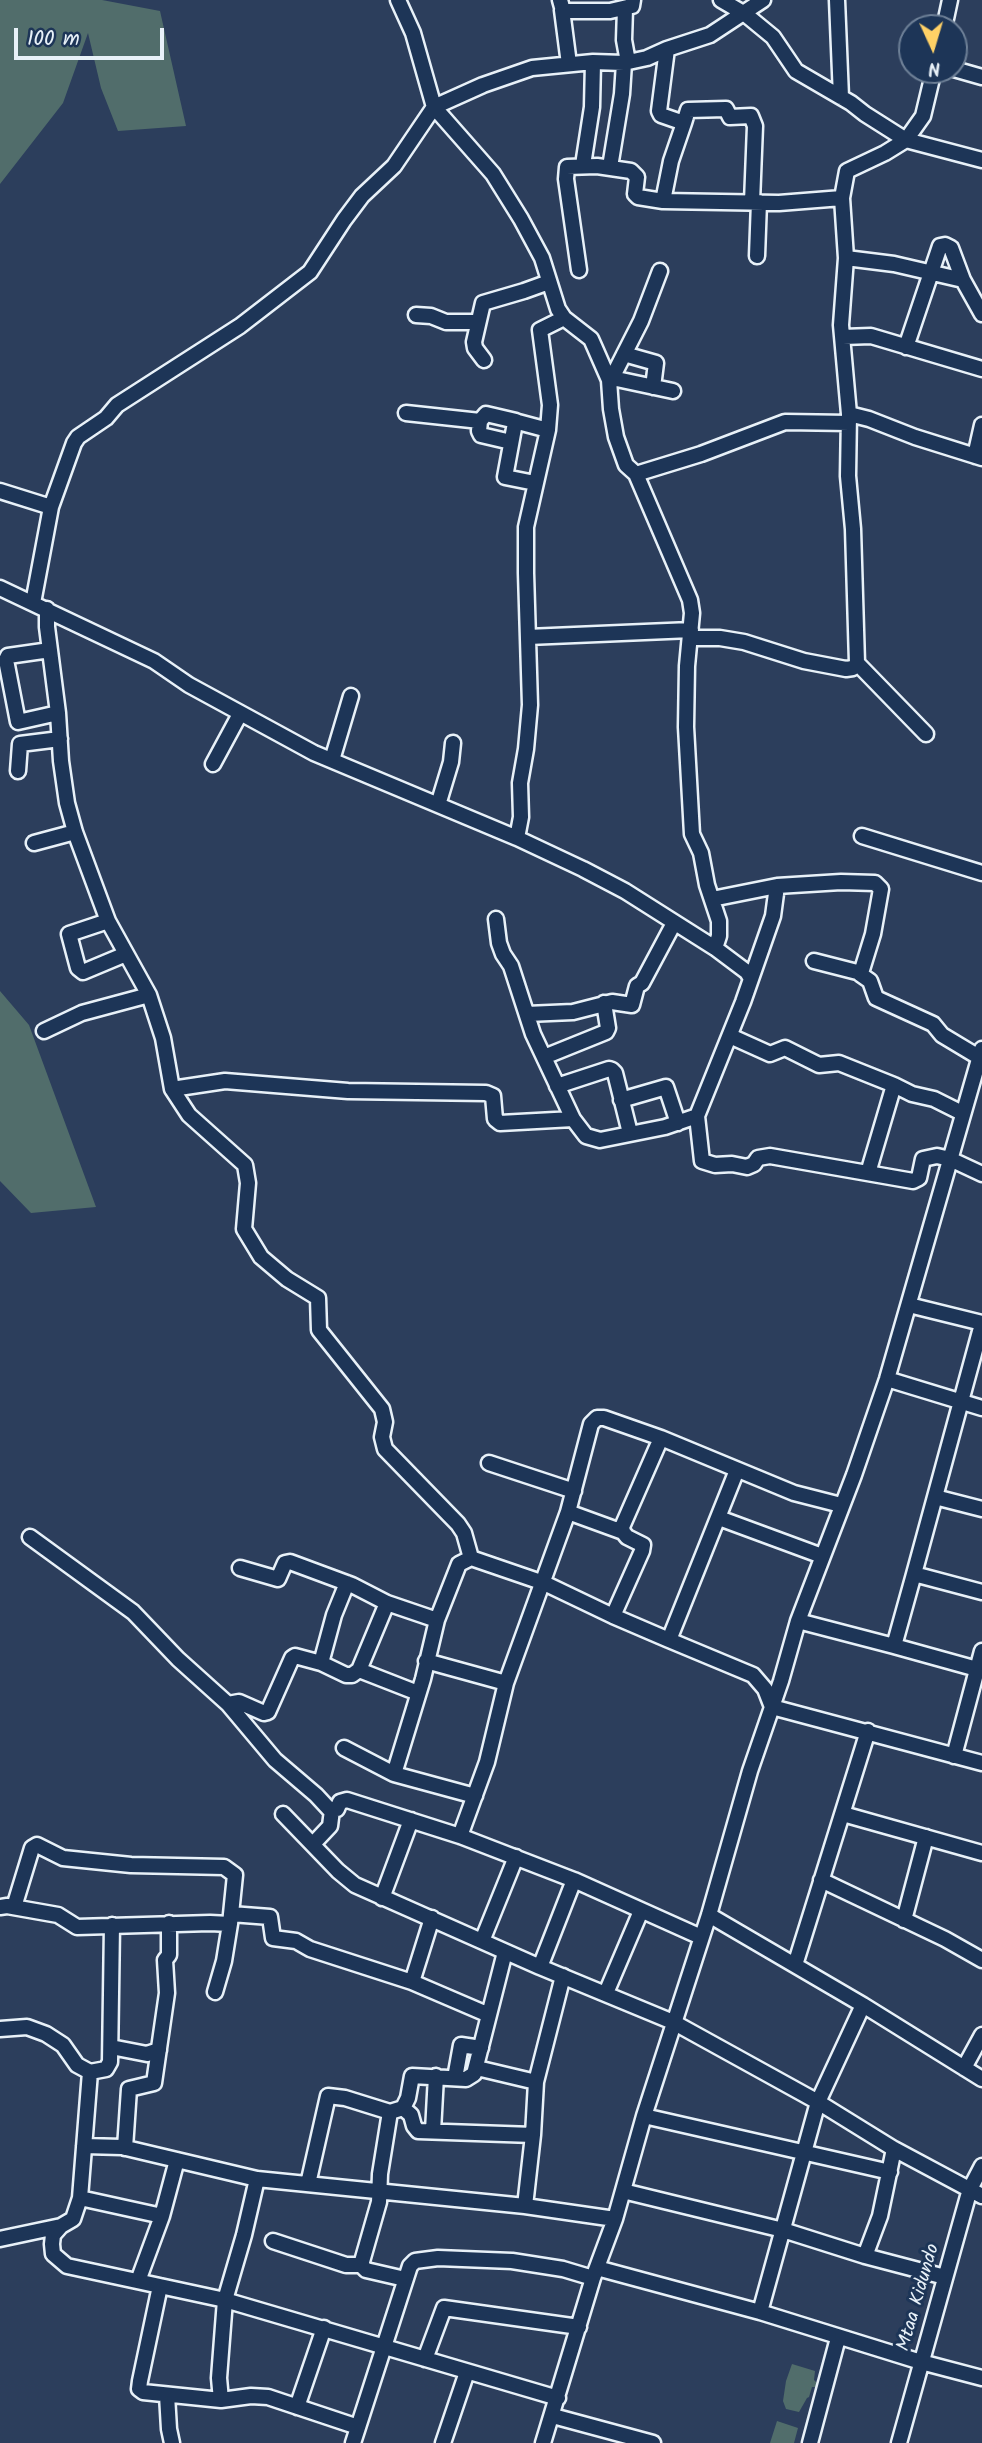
<!DOCTYPE html>
<style>
body{margin:0}
#map{position:relative;width:982px;height:2443px;overflow:hidden;background:#2c3e5c;font-family:Kalam,sans-serif}
canvas{display:block}
.north{position:absolute;left:898px;top:14px;width:70px;height:70px;box-sizing:border-box;background:#1d3557;border:2px solid #6e8097;border-radius:50%;rotate:176deg;font-size:19px;font-weight:700;line-height:28px;text-align:center;color:#e8f1f8}
.north::after{content:'';display:block;margin:auto;width:24px;height:32px;background:#ffd166;clip-path:polygon(50% 0,100% 100%,50% 72%,0 100%)}
.scale{position:absolute;left:14px;top:28px;width:150px;height:32px;box-sizing:border-box;border:4px solid #e8f1f8;border-top:0;padding-left:9px;font-size:21px;line-height:24px;white-space:nowrap;color:#e8f1f8;-webkit-text-stroke:5px #1d3557;paint-order:stroke}
</style>
<div id="map">
<canvas width="982" height="2443"></canvas>
<div class="north">N</div>
<div class="scale">100 m</div>
</div>
<script>
const context = document.querySelector('canvas').getContext('2d');
context.lineJoin = 'round';
function paint(path, color) { context.fillStyle = color; context.fill(path, 'evenodd'); }
const toPath = rows => new Path2D(rows.map(r => 'M' + r).join(''));
function strokePath(path, color, width, dash) { context.strokeStyle = color; context.lineWidth = width; context.lineCap = dash ? 'butt' : 'round'; context.setLineDash(dash || []); context.stroke(path); }
function label(font, color, halo, rows, align = 'center') {
  context.font = font + ' Kalam,sans-serif'; context.lineWidth = 6; context.setLineDash([]); context.textBaseline = 'middle'; context.strokeStyle = halo; context.fillStyle = color; for (const [text, x, y, turn = 0] of rows) {
    context.save(); context.translate(x, y); context.rotate((+turn || 0) * Math.PI / 180); context.textAlign = isNaN(turn) ? turn : align; if (halo) context.strokeText(text, 0, 0); context.fillText(text, 0, 0); context.restore();
  }
}
paint(toPath([
 [0,0,102,0,160,11,186,126,118,131,101,88,88,33,63,103,0,184],
 [0,991,29,1025,96,1207,31,1213,0,1181],
 [792,2364,815,2371,814,2380,817,2383,816,2387,812,2387,809,2397,807,2398,799,2412,786,2409,783,2401,786,2381],
 [777,2421,798,2428,794,2443,770,2443]
]), '#516d6b');
const minor = toPath([
 [398,0,413,33,434,107,493,174,521,219,542,258,558,309,564,318,591,339,595,348,609,380,611,409,616,437,626,465,636,474,690,600,692,613,687,666,686,727,692,834,701,853,707,885,719,921,719,936,715,948],
 [560,0,563,11,610,11,632,6,633,0],
 [721,0,745,14,773,37,796,71,851,103,865,114,906,140,982,160],
 [837,0,841,97],
 [625,9,624,40,628,62],
 [562,10,569,64],
 [944,28,950,0],
 [954,69,982,77],
 [684,123,688,110,726,109,730,117,751,116,755,126,752,202],
 [583,165,592,107,593,62],
 [610,167,622,94,624,63],
 [663,201,671,161,684,123,661,115,659,111,667,49],
 [757,256,759,202],
 [846,258,894,264,963,280,982,314],
 [579,270,566,179,567,167,597,166,631,171,637,177,635,194,638,197,663,201,779,203,842,198],
 [416,315,431,316,446,322,478,322],
 [843,337,871,336,982,369],
 [906,347,940,246,945,245,951,248,963,280],
 [624,354,656,363,653,387],
 [484,360,475,348,474,342,483,303,524,291,549,282],
 [612,378,673,391],
 [609,380,612,378,641,321,660,271],
 [406,413,480,421,486,414,516,421],
 [849,414,869,419,915,437,982,458],
 [480,421,479,431,481,435,511,442],
 [975,456,982,425],
 [636,474,701,454,785,422,849,423],
 [535,483,505,477,515,423,518,422,548,430],
 [0,491,51,507],
 [0,588,154,661,189,685,314,753,517,838,583,869,625,891,715,948,747,972,750,977],
 [33,603,51,507,74,443,78,437,106,418,117,405,240,326,310,272,344,220,362,196,394,166,434,107,483,85,532,68,593,62,624,63,647,58,667,49,710,35,763,0],
 [47,609,47,627,58,713,61,761,67,803,75,832,108,921,149,995,163,1038,172,1089,189,1115,245,1165,248,1183,244,1229,261,1257,287,1279,318,1298,319,1330,382,1409,385,1422,382,1437,385,1449,458,1524,464,1533,471,1558],
 [528,637,691,630],
 [690,638,720,638,744,642,804,661,846,669,853,668,857,663],
 [50,650,8,656,6,660,18,722,58,713],
 [926,734,857,663,853,529,848,476,849,414,841,325,846,258,842,198,847,171,885,153,906,140,923,116,934,70],
 [332,760,351,696],
 [213,764,240,714],
 [18,771,20,744,60,739],
 [438,805,451,762,453,743],
 [862,836,982,873],
 [517,838,521,817,520,783,526,749,530,705,526,573,526,527,548,430,550,405,540,330,564,318],
 [34,843,75,832],
 [777,886,841,882,875,883,881,889,873,934,861,973,814,961],
 [712,899,777,886,773,916,743,1002,697,1116,702,1161,715,1165,732,1164,747,1167,754,1164,758,1158,770,1156,913,1181,919,1178,923,1159,937,1156,950,1159,982,1174],
 [496,919,499,943,503,954,511,966,533,1034,573,1119,586,1136,600,1140,665,1127,697,1116],
 [108,921,69,934,78,968,83,972,126,954],
 [860,974,870,981,876,998,933,1024,942,1035,982,1059],
 [527,1014,573,1012,612,1002,632,1005,637,986,642,983,674,923],
 [44,1031,82,1013,149,995],
 [730,1036,770,1054,785,1048,819,1065,839,1063,894,1085],
 [544,1057,606,1032,608,1028,604,1003],
 [557,1086,609,1069,612,1070,615,1073,630,1133],
 [172,1089,225,1081,348,1091,486,1093,493,1096,495,1119,500,1123,573,1119],
 [621,1100,666,1087,678,1123],
 [868,1173,894,1085,912,1094,934,1099,962,1113],
 [909,1305,982,1323],
 [887,1379,982,1408],
 [489,1463,574,1491],
 [935,1497,982,1509],
 [568,1512,623,1532],
 [719,1518,822,1556],
 [30,1537,133,1612,178,1659,228,1704,275,1760,316,1795,329,1809,337,1809,340,1802,347,1800,460,1836,574,1880,701,1937],
 [240,1568,278,1579,285,1563,290,1562,352,1585,387,1603,437,1620,459,1564,471,1558,544,1583,613,1616,642,1551,643,1545,627,1537,623,1532,622,1527,661,1438],
 [914,1574,982,1324],
 [613,1616,669,1640,737,1470],
 [437,1620,423,1679,394,1774,475,1796],
 [798,1621,894,1646,914,1574,982,1592],
 [669,1640,753,1675,765,1689,772,1707],
 [894,1646,977,1669],
 [426,1661,506,1683],
 [321,1663,334,1615,347,1583],
 [359,1670,418,1693],
 [228,1704,239,1702,264,1713,268,1712,292,1658,295,1656,321,1663,346,1675,352,1675,359,1670,387,1603],
 [772,1707,982,1763],
 [344,1748,394,1774],
 [954,1756,982,1651],
 [283,1814,338,1871,355,1885,540,1967,673,2022,818,2102,894,2149,982,2196],
 [843,1814,982,1853],
 [460,1836,487,1762,506,1683,568,1512,591,1424,597,1418,604,1418,661,1438,794,1493,841,1505],
 [313,1844,330,1826,332,1810],
 [821,1880,945,1939,982,1960],
 [382,1898,411,1820],
 [0,1907,7,1906,58,1915,77,1927,210,1923,230,1924,224,1961,215,1992],
 [14,1907,32,1848,37,1845,63,1858,131,1865,224,1867,235,1875,230,1924],
 [231,1914,270,1917,273,1938,296,1941,310,1949,412,1982,489,2015],
 [709,1915,863,2005,982,2079],
 [904,1920,926,1837],
 [482,1941,516,1857],
 [795,1965,868,1731],
 [540,1967,574,1880],
 [412,1982,432,1918],
 [606,1993,641,1911],
 [0,2029,27,2027,46,2034,63,2045,77,2065,90,2072,80,2198,73,2219,61,2226,0,2239],
 [111,2047,147,2054,159,2050],
 [477,2068,536,2082],
 [964,2068,982,2035],
 [90,2072,106,2069,110,2062,112,1925],
 [455,2078,461,2045,481,2048],
 [403,2108,411,2115,414,2126,418,2131,533,2135],
 [644,2116,890,2172],
 [433,2131,436,2076],
 [84,2146,122,2147,257,2179,525,2206,615,2219],
 [125,2148,129,2089,154,2083,167,1993,165,1960,169,1955,169,1923],
 [308,2184,328,2096,345,2098,390,2112],
 [623,2191,783,2230,865,2256,945,2277],
 [80,2198,162,2216],
 [525,2206,533,2135,536,2082,563,1976],
 [61,2226,53,2235,52,2244,53,2254,67,2266,225,2300,558,2398],
 [273,2241,346,2265,361,2265],
 [865,2256,880,2216,894,2149],
 [597,2268,760,2312,921,2362,982,2378],
 [405,2279,366,2270,361,2265,379,2202,380,2174,390,2112,403,2108,408,2098,412,2076,466,2079,474,2074,505,1952],
 [138,2281,162,2216,177,2160],
 [160,2286,140,2381,139,2389,143,2392,221,2400,251,2396,268,2397,358,2427],
 [760,2312,818,2102,863,2005],
 [425,2359,444,2308,579,2327],
 [167,2395,169,2429,172,2443],
 [221,2400,219,2378,225,2300,244,2235,257,2179],
 [297,2407,324,2328],
 [553,2416,653,2443],
 [353,2443,410,2266,415,2261,438,2258,512,2261,563,2269,593,2278],
 [443,2443,467,2372],
 [543,2443,593,2278,615,2219,644,2116,709,1915,750,1771,781,1681,798,1621,854,1475,887,1379,982,1049],
 [810,2443,838,2338],
 [899,2443,970,2189,982,2166]
]);
strokePath(minor, '#e8f1f8', 19);
strokePath(minor, '#1d3557', 14);
label('19px', '#e8f1f8', '#1d3557', [
 ["Mtaa Kidundo",920,2298,-74]
]);
</script>
